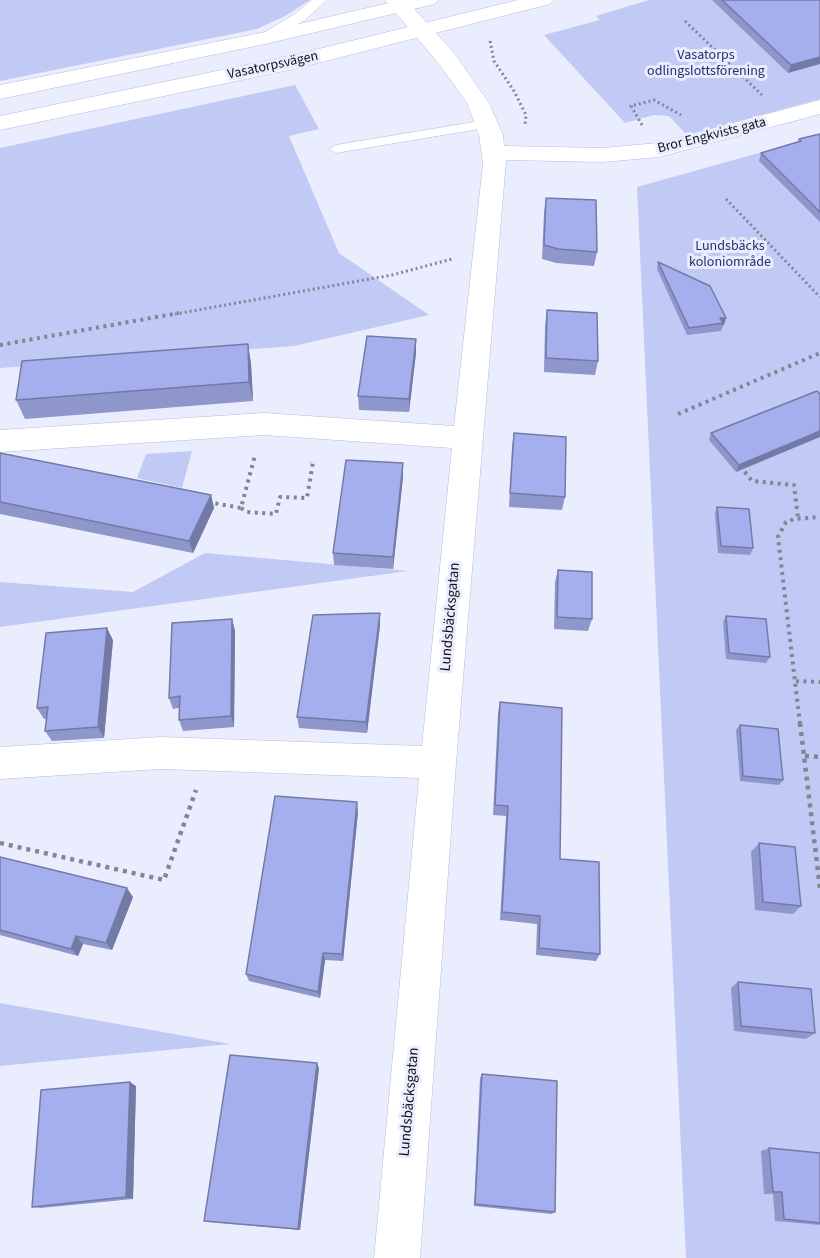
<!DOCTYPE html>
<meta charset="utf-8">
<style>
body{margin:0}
canvas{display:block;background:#eaedfe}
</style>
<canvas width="820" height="1258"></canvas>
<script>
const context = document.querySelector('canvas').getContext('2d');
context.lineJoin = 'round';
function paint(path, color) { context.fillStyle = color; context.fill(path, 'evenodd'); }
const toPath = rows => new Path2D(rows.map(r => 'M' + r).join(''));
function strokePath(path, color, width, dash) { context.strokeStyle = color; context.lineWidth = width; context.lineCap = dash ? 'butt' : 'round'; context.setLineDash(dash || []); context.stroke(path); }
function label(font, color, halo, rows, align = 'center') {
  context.font = font + ' "Source Sans 3",sans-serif'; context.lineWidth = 6; context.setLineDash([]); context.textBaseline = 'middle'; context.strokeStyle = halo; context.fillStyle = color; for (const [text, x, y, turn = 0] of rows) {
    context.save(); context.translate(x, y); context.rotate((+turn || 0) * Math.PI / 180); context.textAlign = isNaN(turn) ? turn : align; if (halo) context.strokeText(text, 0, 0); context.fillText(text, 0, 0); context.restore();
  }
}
paint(toPath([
 [0,0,310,0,285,16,257,29,0,81],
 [649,0,820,0,820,99,687,135,669,116,654,115,625,123,544,35,600,20,596,16],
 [295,85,319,129,289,136,339,253,429,315,294,346,0,368,0,148],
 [820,136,820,1258,686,1258,637,187],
 [192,451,182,488,137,478,146,454],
 [205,553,408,571,0,627,0,582,133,592],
 [0,1003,230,1044,0,1066]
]), '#c1c9f5');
const lane = toPath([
 [312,0,327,0,305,20,270,41,260,41,258,38,260,35,295,14,312,0],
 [486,120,493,124,491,127,336,153,329,149,336,145,486,120]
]);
const street = toPath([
 [385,0,406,0,455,54,489,103,503,135,504,146,603,148,658,143,820,100,820,114,659,157,603,162,506,160,456,763,420,1258,374,1258,419,778,161,769,0,779,0,747,161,737,422,746,452,448,264,435,0,452,0,430,264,413,454,426,483,164,479,135,467,103,439,64,385,0]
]);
const secondary = toPath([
 [401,0,438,0,435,4,265,44,0,99,0,85,265,32,401,0],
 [518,0,553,0,550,4,294,69,0,130,0,116,294,55,518,0]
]);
strokePath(lane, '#b6bbd6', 1);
strokePath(street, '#b6bbd6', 1);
strokePath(secondary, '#b6bbd6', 1);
strokePath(toPath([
 [685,21,762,95],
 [490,41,494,61,514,91,526,115,525,125],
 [642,125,631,106,654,100,681,115],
 [726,199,820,297],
 [170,315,392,275,452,259]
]), '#838592', 3, [2, 3]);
strokePath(toPath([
 [0,345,179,313],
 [678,414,820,353],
 [740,466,752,481,794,485,798,518],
 [208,502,241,508,255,455],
 [241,508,247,512,276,514,280,497,307,498,313,462,310,462],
 [796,681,820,682],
 [800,724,778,537,786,522,794,519,820,517]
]), '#838592', 4, [3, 4.5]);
strokePath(toPath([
 [800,723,820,888],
 [805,756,820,757],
 [0,843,164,880,196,790]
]), '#838592', 4.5, [4, 5]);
paint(lane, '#fff');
paint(street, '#fff');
paint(secondary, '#fff');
paint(toPath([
 [712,0,820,0,788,73],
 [820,134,820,222,759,161,761,153,798,142,799,139],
 [546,198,597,252,594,266,556,263,542,259,544,212],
 [658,262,726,318,721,331,687,335,657,269],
 [547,310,598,361,595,375,544,372,545,325],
 [248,344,251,364,253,401,25,419,16,400],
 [416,353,409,412,359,410,358,396],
 [820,394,736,472,709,440,711,433],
 [514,433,565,497,562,510,509,507,512,446],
 [0,453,211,495,214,508,193,553,0,514],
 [403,463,403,477,393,569,334,565,333,553],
 [717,507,753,548,750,555,718,553,715,514],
 [558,570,592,619,588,631,554,629,555,582],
 [380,613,380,625,367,733,299,728,297,717],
 [726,616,770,657,766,663,726,659,723,622],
 [232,619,235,631,234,727,183,731,179,720,179,708,173,709,169,698],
 [113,640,104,738,52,741,45,731,47,719,44,719,37,708],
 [500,702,560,859,600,954,596,961,536,955,537,924,500,920,506,816,493,815,498,713],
 [740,725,783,780,779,785,740,781,736,730],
 [358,812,343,961,325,960,320,998,249,981,246,974],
 [759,843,801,906,793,914,755,910,751,852],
 [0,857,133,897,112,950,83,944,78,956,0,935],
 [738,982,815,1033,806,1039,734,1031,731,988],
 [319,1068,300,1230,209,1222,204,1221],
 [482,1074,555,1212,551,1214,474,1206,480,1078],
 [136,1086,133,1199,41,1208,32,1207],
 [769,1148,820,1153,820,1225,775,1221,773,1194,764,1194,761,1151]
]), '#8e96cc');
paint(toPath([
 [820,57,820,64,788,73,791,65],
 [720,318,726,318,724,325,722,325,723,323],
 [416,339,416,353,409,412,409,399],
 [248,344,251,364,253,401,249,382],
 [820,431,820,437,736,472,739,465],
 [403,463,403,477,393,569,393,557],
 [211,495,214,508,193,553,189,541],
 [380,613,380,625,367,733,366,722],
 [232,619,235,631,234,727,231,716],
 [107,628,113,640,104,738,98,727],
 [357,802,358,812,343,961,342,954],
 [127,888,133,897,112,950,106,943],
 [76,936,83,944,78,956,71,949],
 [323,953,325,960,320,998,318,992],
 [317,1063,319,1068,300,1230,298,1229],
 [130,1082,136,1086,133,1199,126,1197]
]), '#747aa6');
const building = toPath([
 [722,0,820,0,820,57,791,65,722,0],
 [820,134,820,212,761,153,801,141,799,139,820,134],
 [546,198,596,200,597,252,558,249,544,245,546,198],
 [658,262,710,286,726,318,720,318,723,323,689,328,658,262],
 [547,310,597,313,598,361,546,358,547,310],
 [367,336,416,339,409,399,358,396,367,336],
 [248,344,249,382,16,400,22,361,248,344],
 [817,391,820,394,820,431,739,465,711,433,817,391],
 [514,433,566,437,565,497,510,493,514,433],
 [0,453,211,495,189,541,0,502,0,453],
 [346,460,403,463,393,557,333,553,346,460],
 [717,507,749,509,753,548,721,546,717,507],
 [558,570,592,572,592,619,557,617,558,570],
 [380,613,366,722,297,717,313,615,380,613],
 [726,616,766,619,770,657,729,653,726,616],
 [232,619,231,716,179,720,180,696,169,698,172,623,232,619],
 [107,628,98,727,45,731,48,707,37,708,46,633,107,628],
 [500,702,562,708,560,859,599,862,600,954,539,948,540,916,502,912,508,806,495,805,500,702],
 [740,725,778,729,783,780,743,776,740,725],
 [275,796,357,802,342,954,323,953,318,992,246,974,275,796],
 [759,843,795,847,801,906,763,902,759,843],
 [0,857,127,888,106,943,76,936,71,949,0,930,0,857],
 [738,982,811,989,815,1033,741,1026,738,982],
 [230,1055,317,1063,298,1229,204,1221,230,1055],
 [482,1074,557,1081,555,1212,475,1204,482,1074],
 [130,1082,126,1197,32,1207,41,1090,130,1082],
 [769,1148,820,1153,820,1223,784,1219,782,1192,773,1192,769,1148]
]);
paint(building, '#a5afed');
strokePath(building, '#747aa6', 1.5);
label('14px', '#2b2c74', '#eaedfe', [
 ["Vasatorps",706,56],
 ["odlingslottsförening",706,72],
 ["Lundsbäcks",730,247],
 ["koloniområde",730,263]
]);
label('14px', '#10111a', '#eaedfe', [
 ["Vasatorpsvägen",273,66,-12],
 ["Bror Engkvists gata",712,136,-14]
]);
label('15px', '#10111a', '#eaedfe', [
 ["Lundsbäcksgatan",451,617,-85],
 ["Lundsbäcksgatan",410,1102,-85]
]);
</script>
